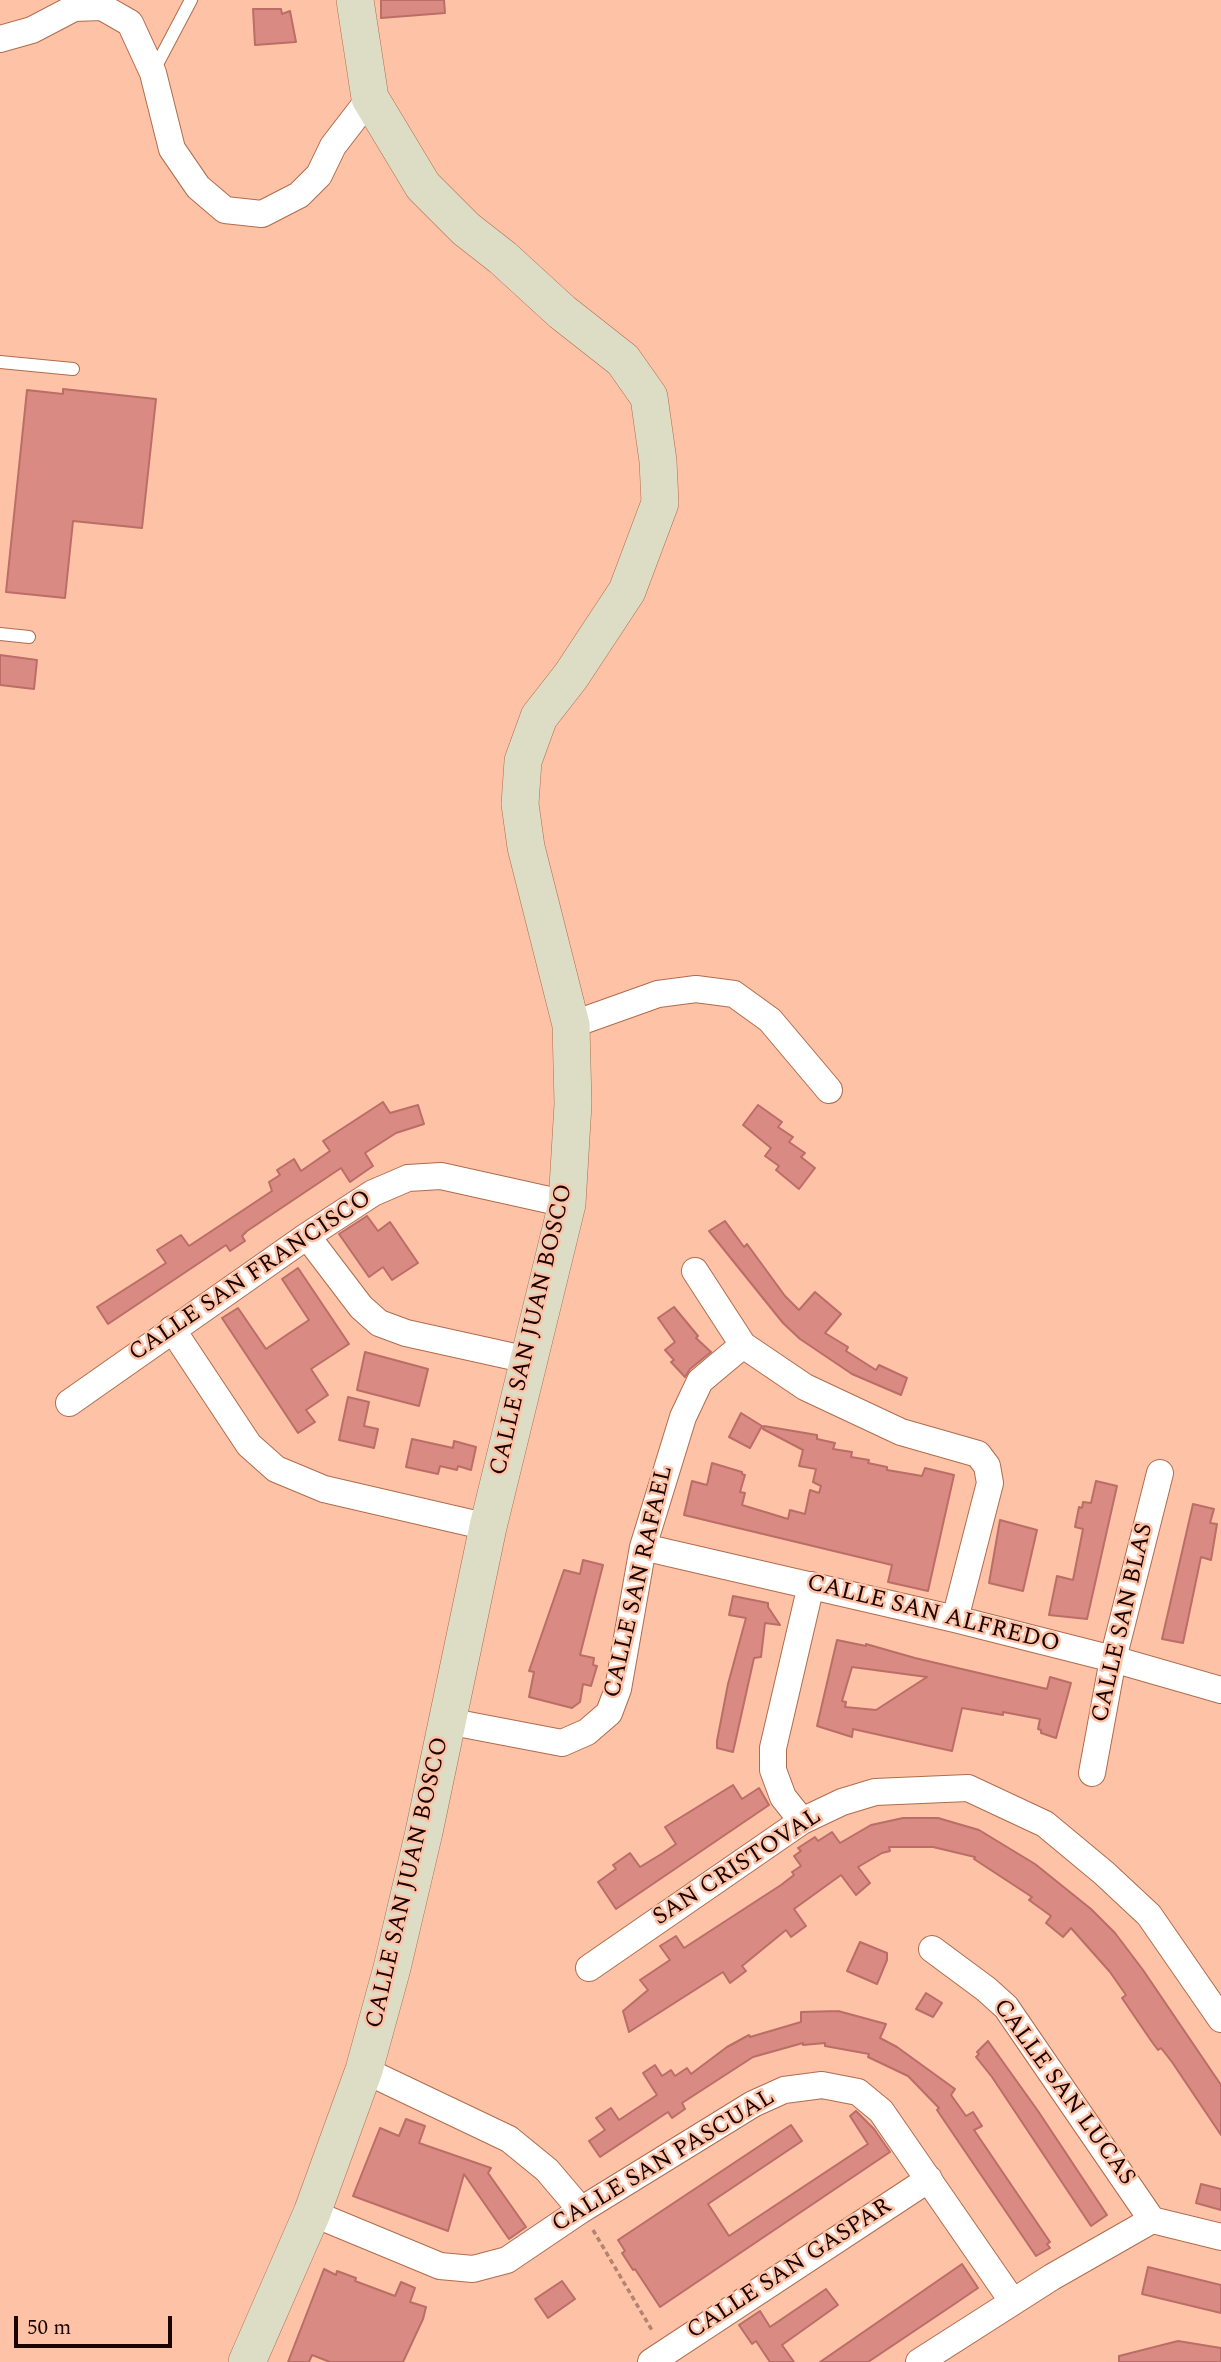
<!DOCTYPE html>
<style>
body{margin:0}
#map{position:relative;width:1221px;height:2362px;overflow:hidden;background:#fec2a7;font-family:Spectral,serif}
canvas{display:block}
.scale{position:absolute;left:14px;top:2316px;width:158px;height:32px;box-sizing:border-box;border:4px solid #1b0400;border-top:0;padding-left:9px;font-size:21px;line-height:24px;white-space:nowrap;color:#1b0400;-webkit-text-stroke:5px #fec2a7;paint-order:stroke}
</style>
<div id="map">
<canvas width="1221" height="2362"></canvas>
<div class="scale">50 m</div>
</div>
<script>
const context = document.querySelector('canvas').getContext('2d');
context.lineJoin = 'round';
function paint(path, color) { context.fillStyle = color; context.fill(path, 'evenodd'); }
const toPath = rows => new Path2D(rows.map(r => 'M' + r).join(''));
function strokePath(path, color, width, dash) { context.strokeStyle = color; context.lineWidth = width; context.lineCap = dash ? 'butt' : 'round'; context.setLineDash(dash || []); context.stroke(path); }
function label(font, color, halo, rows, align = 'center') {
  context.font = font + ' Spectral,serif'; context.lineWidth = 5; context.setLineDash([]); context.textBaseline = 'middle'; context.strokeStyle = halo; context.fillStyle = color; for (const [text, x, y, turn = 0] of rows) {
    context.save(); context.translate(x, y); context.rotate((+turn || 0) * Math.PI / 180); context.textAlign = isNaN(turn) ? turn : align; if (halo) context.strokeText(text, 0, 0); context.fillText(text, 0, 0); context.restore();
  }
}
const building = toPath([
 [381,0,444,0,445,13,381,18,381,0],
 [253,9,281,9,282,14,290,11,296,42,255,45,253,9],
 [63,389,156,399,142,528,73,521,65,598,6,592,27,390,63,394,63,389],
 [0,655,37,660,34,689,0,685,0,655],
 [383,1102,390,1113,418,1105,424,1124,396,1133,365,1153,373,1166,350,1182,341,1168,247,1231,242,1236,245,1241,230,1251,226,1245,108,1324,97,1307,166,1263,157,1250,181,1235,189,1246,272,1191,269,1182,280,1175,277,1170,294,1159,301,1171,330,1151,323,1141,383,1102],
 [758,1105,782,1122,778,1127,793,1137,789,1142,805,1153,801,1157,815,1168,799,1189,776,1170,779,1166,765,1156,771,1148,743,1125,758,1105],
 [367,1216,378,1231,390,1222,418,1263,392,1280,383,1267,369,1277,339,1234,367,1216],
 [725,1221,744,1247,747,1244,785,1296,799,1310,815,1292,841,1314,825,1333,848,1347,846,1351,876,1370,879,1365,907,1378,901,1395,852,1374,800,1339,783,1323,709,1231,725,1221],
 [298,1268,349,1344,311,1369,328,1395,306,1410,315,1422,298,1433,222,1318,238,1308,266,1349,288,1334,309,1320,282,1279,298,1268],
 [674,1307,698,1336,696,1338,711,1352,690,1369,685,1377,671,1362,674,1360,665,1350,675,1342,658,1318,674,1307],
 [365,1352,428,1369,419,1406,357,1390,365,1352],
 [348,1397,369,1402,364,1426,378,1429,374,1448,339,1440,348,1397],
 [741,1413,762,1426,750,1448,729,1437,741,1413],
 [764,1426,817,1435,817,1439,835,1443,833,1449,852,1452,851,1457,869,1460,868,1463,887,1467,887,1470,922,1476,925,1468,954,1475,928,1591,888,1582,892,1565,684,1515,692,1481,707,1485,712,1463,742,1472,742,1474,745,1475,740,1492,745,1493,742,1505,788,1519,790,1510,805,1514,810,1490,819,1493,821,1486,813,1482,816,1469,799,1466,803,1450,763,1429,764,1426],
 [412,1439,453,1448,454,1441,476,1447,471,1470,458,1466,457,1470,440,1466,438,1474,406,1467,412,1439],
 [1096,1481,1117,1486,1087,1619,1049,1615,1057,1576,1073,1580,1083,1529,1075,1527,1079,1507,1082,1508,1083,1502,1091,1503,1096,1481],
 [1193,1504,1214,1509,1210,1523,1217,1524,1211,1560,1201,1557,1183,1643,1162,1639,1193,1504],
 [1000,1520,1037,1530,1023,1591,989,1583,1000,1520],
 [583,1560,603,1565,580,1655,594,1658,593,1665,597,1666,591,1686,583,1684,580,1702,572,1708,529,1697,534,1672,529,1671,564,1570,580,1574,583,1560],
 [733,1596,768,1603,768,1607,780,1625,765,1623,761,1657,754,1658,733,1752,717,1748,717,1741,728,1684,746,1618,729,1615,733,1596],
 [837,1640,866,1646,866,1644,915,1658,1047,1689,1050,1677,1071,1683,1056,1738,1041,1733,1041,1730,1038,1729,1040,1719,1003,1712,1003,1715,962,1708,952,1751,853,1729,852,1737,817,1726,837,1640],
 [852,1667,927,1677,876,1710,845,1707,846,1702,842,1701,852,1667],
 [733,1785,742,1799,759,1788,769,1805,616,1909,598,1882,616,1869,613,1865,630,1853,640,1867,663,1853,676,1844,665,1827,733,1785],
 [903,1818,938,1818,979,1830,1035,1864,1091,1909,1115,1933,1143,1970,1221,2085,1221,2135,1172,2062,1161,2048,1158,2050,1152,2042,1122,1998,1126,1995,1110,1972,1071,1928,1063,1937,1046,1923,1051,1916,1029,1900,1032,1897,974,1859,975,1857,933,1847,889,1847,890,1851,882,1853,858,1867,870,1883,856,1895,841,1875,794,1909,806,1926,791,1937,786,1930,742,1966,746,1971,730,1983,723,1972,629,2032,623,2011,648,1990,640,1980,670,1960,660,1946,676,1936,684,1948,781,1885,794,1875,792,1872,801,1866,794,1856,801,1851,798,1848,815,1837,818,1841,832,1832,840,1843,871,1825,903,1818],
 [860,1942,887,1953,887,1960,877,1984,847,1971,860,1942],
 [926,1993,942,2003,933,2017,916,2009,926,1993],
 [838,2011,886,2024,880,2038,897,2047,955,2089,951,2095,966,2116,973,2112,982,2126,974,2130,1050,2242,1047,2244,1050,2248,1036,2256,937,2110,939,2108,908,2076,868,2057,869,2054,825,2046,825,2043,803,2045,803,2043,753,2057,682,2103,685,2109,672,2118,668,2112,600,2157,589,2141,605,2130,596,2118,611,2108,619,2120,657,2095,643,2073,655,2065,662,2076,671,2070,675,2076,687,2068,691,2074,727,2047,749,2035,750,2037,801,2022,801,2012,838,2011],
 [988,2041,1038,2111,1107,2215,1091,2226,992,2077,976,2057,979,2054,977,2052,988,2041],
 [856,2111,874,2129,890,2152,660,2307,635,2269,633,2270,622,2253,625,2251,618,2240,791,2125,802,2141,708,2204,729,2236,868,2144,850,2116,856,2111],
 [406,2119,425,2126,419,2143,491,2168,488,2173,526,2227,509,2239,464,2174,448,2231,353,2196,380,2128,399,2136,406,2119],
 [1201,2184,1221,2189,1221,2210,1196,2203,1201,2184],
 [962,2264,978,2288,953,2305,868,2362,820,2362,962,2264],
 [1148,2267,1221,2285,1221,2313,1142,2294,1148,2267],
 [324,2269,336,2275,337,2271,356,2278,355,2281,395,2296,401,2282,415,2288,410,2302,426,2307,423,2319,403,2362,330,2362,312,2355,309,2362,288,2362,324,2269],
 [562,2281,575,2299,548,2318,535,2299,562,2281],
 [826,2289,838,2305,782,2345,794,2362,770,2362,756,2341,752,2344,739,2325,760,2311,770,2327,826,2289],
 [1178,2341,1221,2348,1221,2362,1119,2362,1119,2356,1178,2341]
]);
paint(building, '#d98a82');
strokePath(building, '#bb6e67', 2);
const lane = toPath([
 [153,72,191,0],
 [0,362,73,369],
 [0,634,29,637]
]);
const street = toPath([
 [0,39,32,30,74,8,102,7,130,23,153,73,172,149,198,187,225,210,262,214,299,195,319,175,333,146,370,98],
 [571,1025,658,994,696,989,734,994,770,1020,829,1090],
 [307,1236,361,1307,379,1323,406,1333,528,1360],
 [695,1271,743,1345,805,1387,901,1432,978,1454,987,1466,990,1483,955,1619],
 [172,1329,249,1445,276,1469,324,1489,488,1527],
 [69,1403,307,1236,373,1193,408,1178,441,1176,567,1204],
 [643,1547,955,1619,1113,1659,1221,1690],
 [447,1721,562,1743,587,1732,609,1713,618,1689,643,1547,683,1417,700,1381,743,1345],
 [1092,1773,1113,1659,1160,1473],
 [802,1821,783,1797,773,1770,773,1748,811,1585],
 [932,1949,986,1989,1006,2007,1152,2220],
 [589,1968,802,1821,842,1802,875,1792,968,1788,1045,1824,1104,1873,1149,1915,1221,2019],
 [364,2070,509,2139,547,2170,581,2210],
 [312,2213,440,2266,473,2269,507,2260,581,2210,753,2104,784,2090,822,2085,858,2092,881,2111,1013,2302],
 [1152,2220,1221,2237],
 [651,2362,929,2179],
 [919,2362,1052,2277,1152,2220]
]);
const secondary = toPath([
 [247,2362,312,2213,364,2070,392,1968,424,1832,488,1527,567,1204,573,1104,571,1025,526,847,520,804,523,761,539,717,571,676,627,591,660,503,658,461,649,397,623,360,562,312,503,258,466,229,423,186,370,98,355,0]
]);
strokePath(lane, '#b06c4c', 14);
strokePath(street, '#b06c4c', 28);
strokePath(secondary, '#b06c4c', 38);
strokePath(toPath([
 [593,2230,653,2332]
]), '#b48471', 3.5, [5, 3.5]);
strokePath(lane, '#fff', 12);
strokePath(street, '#fff', 26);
strokePath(secondary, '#dddcc5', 37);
label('24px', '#1b0400', '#fec2a7', [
 ["CALLE SAN FRANCISCO",251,1277,-34],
 ["CALLE SAN JUAN BOSCO",533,1330,-77],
 ["CALLE SAN RAFAEL",640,1582,-77],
 ["CALLE SAN ALFREDO",933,1615,14],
 ["CALLE SAN BLAS",1124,1623,-77],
 ["SAN CRISTOVAL",738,1868,-33],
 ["CALLE SAN JUAN BOSCO",409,1883,-77],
 ["CALLE SAN LUCAS",1063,2093,54],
 ["CALLE SAN PASCUAL",664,2162,-31],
 ["CALLE SAN GASPAR",790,2270,-33]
]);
</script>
